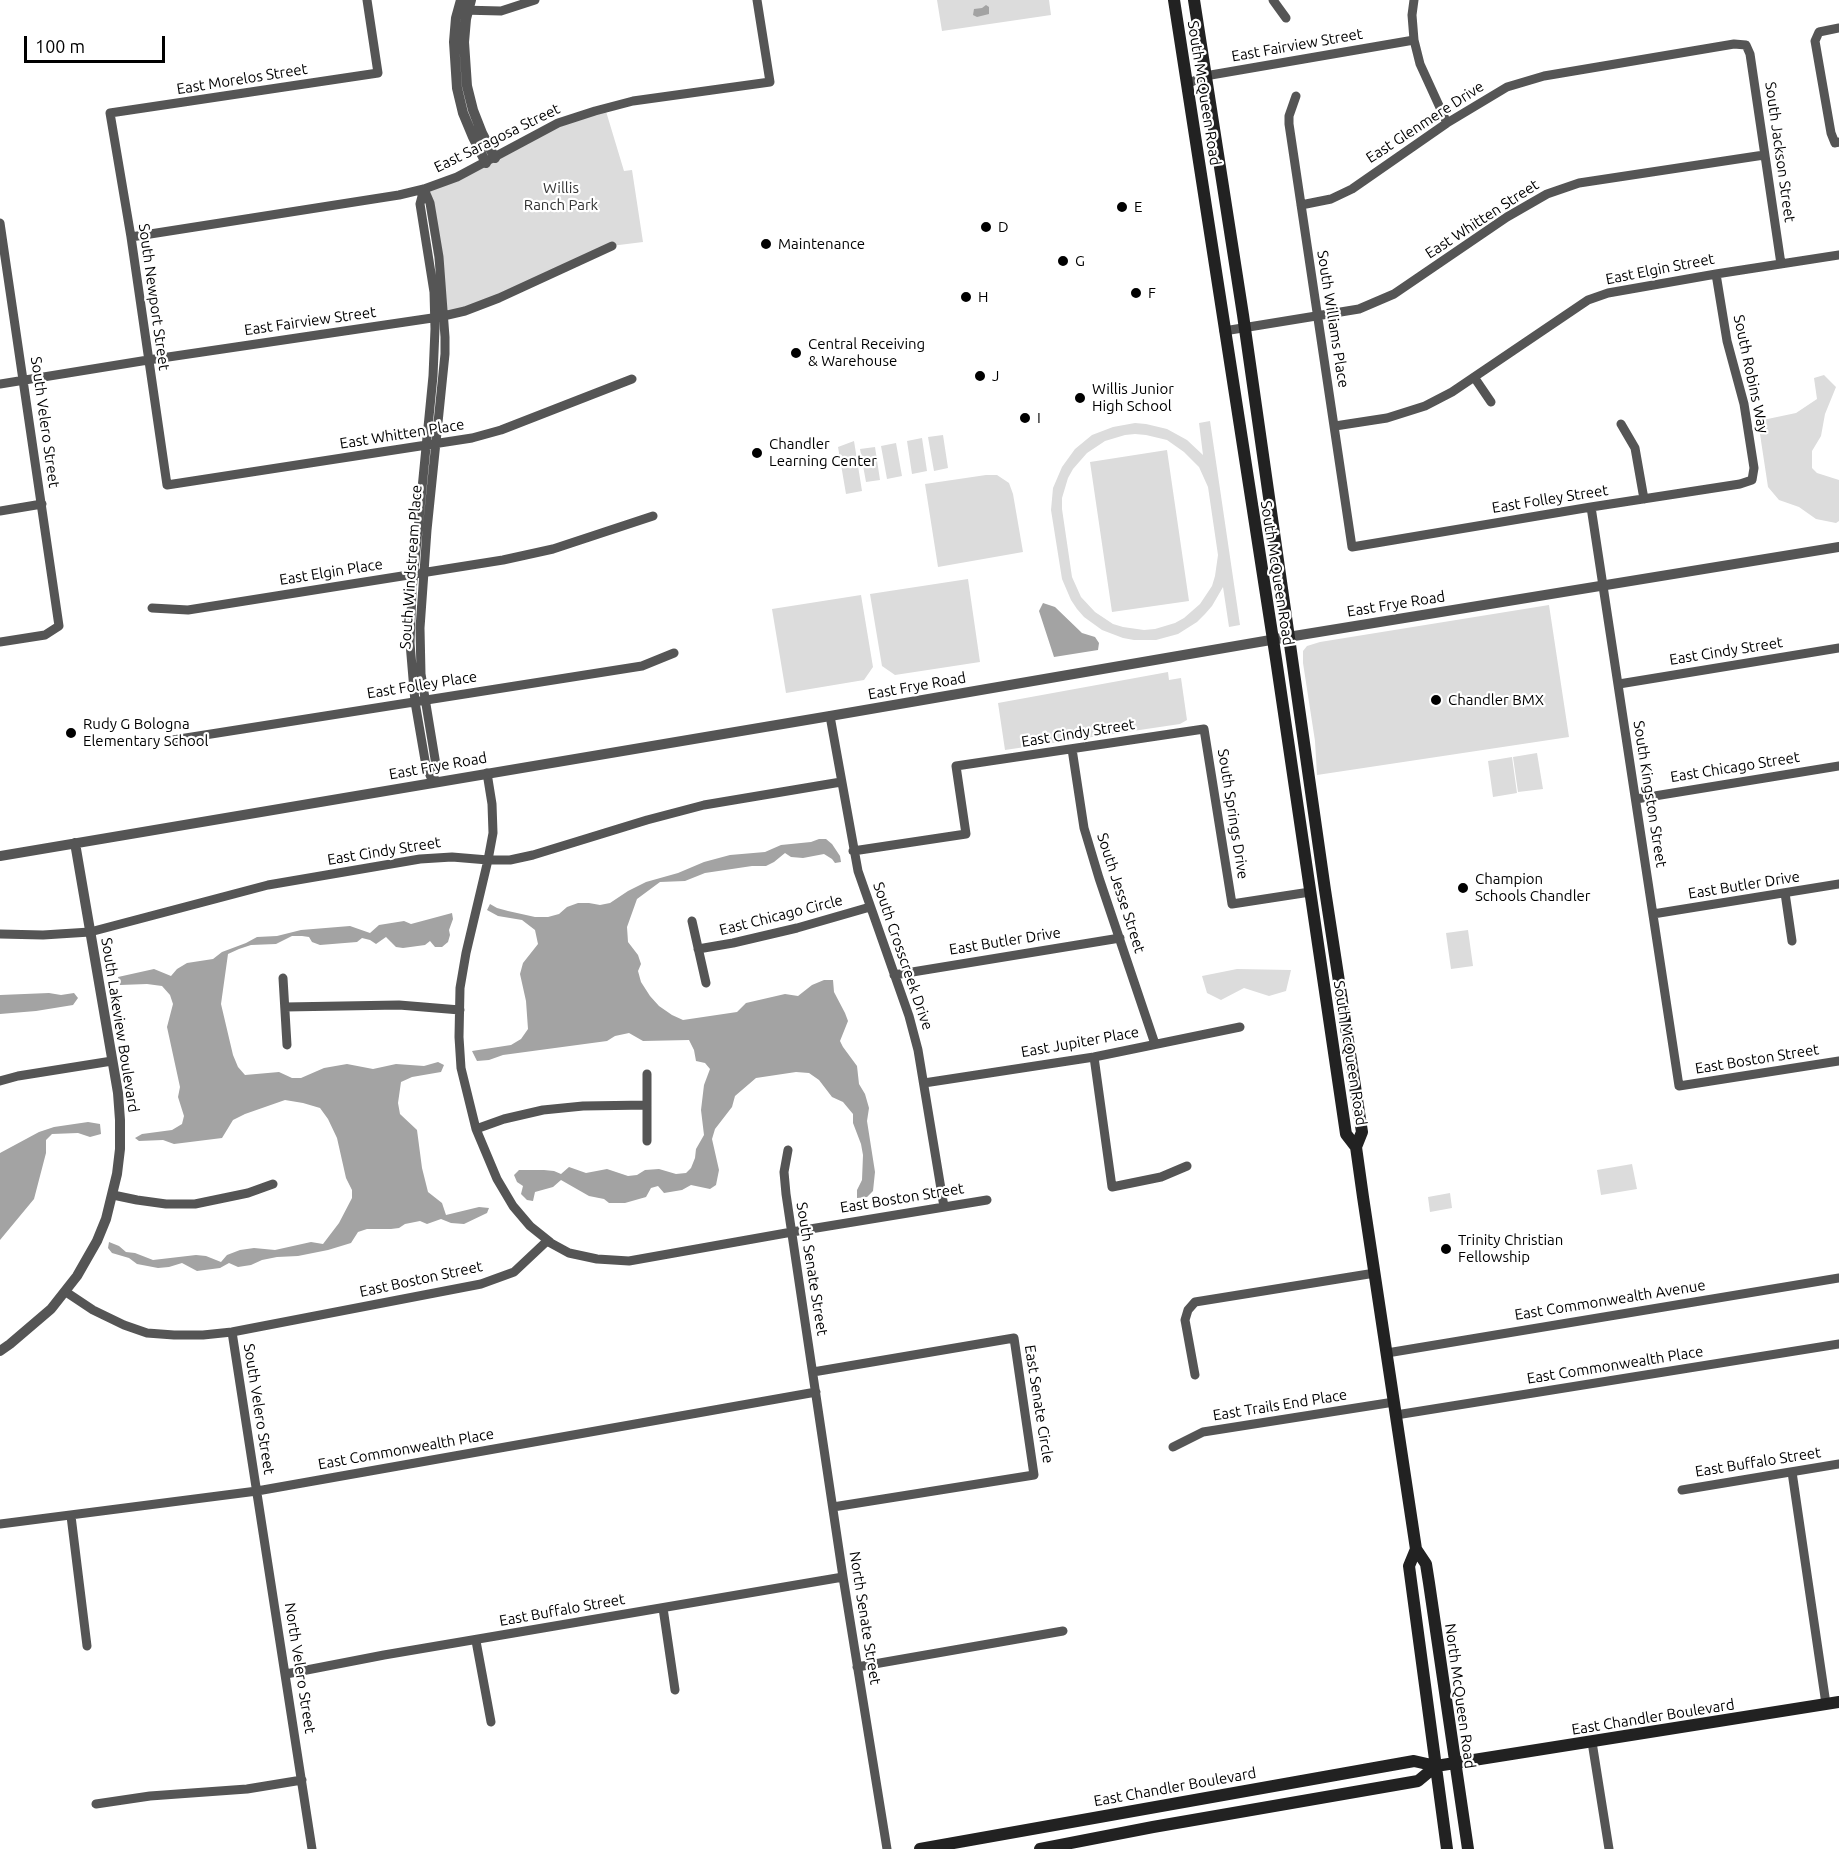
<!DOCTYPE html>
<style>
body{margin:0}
#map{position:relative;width:1839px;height:1849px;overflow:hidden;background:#fff;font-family:Ubuntu,sans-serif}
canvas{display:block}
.scale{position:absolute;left:24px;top:36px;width:141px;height:27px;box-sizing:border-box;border:3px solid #000;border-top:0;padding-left:8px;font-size:18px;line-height:21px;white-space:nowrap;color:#000;-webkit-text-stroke:4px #fff;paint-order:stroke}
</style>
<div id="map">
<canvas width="1839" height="1849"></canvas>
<div class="scale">100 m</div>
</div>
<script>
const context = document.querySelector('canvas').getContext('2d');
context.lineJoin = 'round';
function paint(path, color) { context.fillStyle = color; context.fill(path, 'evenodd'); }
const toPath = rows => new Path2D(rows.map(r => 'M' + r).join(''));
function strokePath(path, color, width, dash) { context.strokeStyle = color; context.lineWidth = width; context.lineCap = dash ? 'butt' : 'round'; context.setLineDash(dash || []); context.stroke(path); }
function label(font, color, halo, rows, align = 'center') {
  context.font = font + ' Ubuntu,sans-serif'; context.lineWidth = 4.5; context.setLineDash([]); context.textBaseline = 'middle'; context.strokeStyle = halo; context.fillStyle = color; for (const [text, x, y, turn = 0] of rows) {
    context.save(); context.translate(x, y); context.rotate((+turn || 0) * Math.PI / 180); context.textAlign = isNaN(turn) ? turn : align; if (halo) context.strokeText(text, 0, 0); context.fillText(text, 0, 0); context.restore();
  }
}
paint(toPath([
 [937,0,1049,0,1051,15,942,31],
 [605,108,624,171,632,170,643,242,611,246,499,298,439,317,437,277,424,189,558,123],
 [1824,375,1836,387,1825,414,1821,436,1812,451,1812,468,1817,473,1839,480,1839,521,1836,523,1816,519,1799,507,1779,500,1768,487,1758,421,1796,413,1817,399,1814,378],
 [1210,421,1240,625,1229,627,1223,587,1212,606,1205,614,1197,622,1178,634,1156,640,1134,640,1123,638,1102,630,1084,617,1077,609,1071,600,1062,579,1051,510,1053,488,1062,467,1075,449,1092,435,1113,427,1135,423,1146,424,1167,429,1187,440,1203,455,1199,423],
 [1135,434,1146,435,1167,440,1184,452,1199,467,1208,487,1218,555,1215,576,1212,586,1200,604,1184,618,1175,623,1155,629,1144,630,1123,627,1113,624,1095,612,1081,597,1072,577,1062,509,1062,498,1068,478,1073,469,1087,453,1105,441,1125,435],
 [943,435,948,468,934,471,928,437],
 [922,438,927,471,912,474,907,441],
 [854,441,862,491,846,494,838,447],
 [896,443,902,476,887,479,881,446],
 [875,447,880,480,866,482,860,449],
 [1167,450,1189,601,1112,612,1090,462],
 [986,475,997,475,1009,483,1013,494,1023,552,938,567,925,484],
 [968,579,980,662,895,675,882,666,870,594],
 [861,595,873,667,864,680,786,693,772,609],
 [1549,605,1569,737,1317,775,1315,741,1303,663,1303,651,1307,646,1320,642],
 [1168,672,1169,680,1181,678,1187,720,1180,724,1005,750,998,703],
 [1537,753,1543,789,1518,792,1513,757],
 [1512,757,1517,793,1493,797,1488,761],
 [1468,930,1473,966,1451,969,1446,933],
 [1237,969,1291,970,1286,991,1269,996,1244,988,1221,1000,1207,993,1202,976],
 [1632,1164,1637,1189,1601,1195,1597,1170],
 [1450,1193,1452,1208,1430,1212,1428,1197]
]), '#dcdcdc');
paint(toPath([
 [986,5,989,7,989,14,977,17,973,15,974,9,982,8],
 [1043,603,1055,607,1082,633,1095,637,1099,643,1098,650,1054,657,1039,611],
 [819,839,826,839,832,844,840,856,841,862,835,863,832,859,824,854,803,858,791,857,785,853,774,862,766,866,752,866,705,873,685,881,660,882,637,899,627,927,628,942,638,955,641,964,638,971,641,982,650,996,659,1006,672,1015,683,1020,737,1012,746,1003,785,994,798,996,812,985,824,980,833,980,834,992,845,1013,848,1021,840,1041,843,1047,857,1066,859,1084,865,1094,869,1108,867,1121,875,1172,873,1191,867,1197,857,1198,857,1190,862,1180,863,1155,861,1144,853,1123,853,1114,843,1102,832,1097,819,1080,809,1073,796,1072,756,1078,735,1096,732,1107,715,1129,712,1139,719,1170,716,1185,710,1189,691,1185,682,1190,664,1193,658,1186,651,1188,646,1197,625,1203,609,1203,604,1199,589,1196,561,1180,553,1187,535,1192,533,1201,527,1200,521,1194,523,1186,517,1182,514,1175,519,1170,544,1170,554,1171,561,1174,569,1167,586,1173,607,1169,628,1176,637,1175,645,1170,659,1169,676,1174,686,1173,691,1168,695,1158,696,1149,704,1135,701,1110,704,1085,710,1069,705,1063,696,1061,694,1050,689,1040,643,1041,629,1033,615,1036,607,1041,540,1050,503,1055,489,1060,477,1061,472,1051,511,1045,521,1039,528,1029,526,1001,520,974,523,963,538,944,535,930,522,920,498,916,487,910,490,904,497,908,508,911,535,917,548,917,559,914,567,907,578,903,589,903,600,905,610,903,628,891,646,882,678,873,704,862,730,855,765,852,781,845,811,842],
 [452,913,453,919,449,930,450,935,448,942,442,947,435,947,430,941,425,945,403,948,396,947,386,937,376,944,370,940,362,938,357,942,320,945,312,942,309,937,302,936,292,936,276,944,251,945,239,949,228,954,221,1004,233,1055,238,1067,245,1075,279,1072,292,1078,301,1078,324,1068,347,1064,373,1069,396,1064,424,1066,438,1062,444,1065,441,1072,412,1077,401,1082,398,1103,400,1114,417,1130,422,1168,428,1192,442,1203,446,1215,479,1207,489,1208,487,1213,464,1224,451,1223,441,1219,427,1224,420,1221,405,1224,399,1228,391,1229,367,1229,358,1232,351,1243,328,1250,298,1256,277,1257,262,1260,251,1265,238,1267,229,1263,220,1268,197,1271,182,1263,169,1267,158,1268,137,1264,129,1258,112,1253,108,1248,109,1242,119,1246,126,1252,135,1253,153,1260,196,1255,206,1256,221,1262,227,1255,240,1250,254,1248,275,1250,311,1242,323,1244,339,1223,352,1198,352,1190,346,1178,337,1138,328,1119,320,1108,303,1103,285,1100,245,1114,233,1120,222,1138,174,1144,163,1140,139,1141,135,1138,142,1134,172,1130,182,1124,184,1116,178,1097,180,1087,167,1027,173,1004,170,995,162,986,147,984,120,985,118,977,154,969,171,976,177,969,187,963,213,959,222,952,246,943,257,937,277,936,301,930,350,926,370,933,379,925,404,921,411,924],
 [49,993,61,995,74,993,78,998,73,1005,36,1011,0,1014,0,995],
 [88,1122,100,1124,101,1134,90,1137,78,1133,52,1134,46,1140,46,1153,34,1199,0,1240,0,1153,39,1132,54,1127]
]), '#a3a3a3');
strokePath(toPath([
 [367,0,378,73,110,113,131,237,167,485,472,438,501,430,632,379],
 [1273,0,1286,18],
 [1414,0,1412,15,1414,40,1420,64,1447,123],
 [461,10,501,11,535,0],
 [1839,28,1819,32,1815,41,1831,133,1835,143,1839,142],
 [1187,84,1205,76,1414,40],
 [1296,96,1289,116,1289,124,1352,547,1591,507,1740,484,1752,480,1754,468,1744,404,1727,341,1716,274],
 [424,189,420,204,434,292,435,329,433,376,412,591,410,643,415,702,426,766,433,782],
 [424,189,430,203,439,257,445,337,445,354,427,530,420,628,421,674,436,765,433,782],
 [1301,205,1331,199,1352,189,1447,123,1507,87,1544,76,1734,44,1746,45,1750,54,1781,264],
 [0,223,59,626,45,635,0,642],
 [131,237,399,195,424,189,457,177,558,123,595,111,633,101,770,82,757,0],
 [1224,331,1359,309,1394,294,1507,217,1547,194,1579,183,1764,155],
 [1474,377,1491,402],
 [0,384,148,360,439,317,465,311,499,298,612,246],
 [1621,424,1635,448,1644,499],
 [1335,426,1387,418,1425,406,1452,392,1588,300,1608,293,1716,274,1839,255],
 [1591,507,1679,1086,1839,1061],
 [0,511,42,504],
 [152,608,188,610,503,560,553,549,653,516],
 [1619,684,1839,648],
 [830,716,858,871,909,1016,918,1050,944,1207],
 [173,740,642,666,674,653],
 [1072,749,1084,828,1099,878,1155,1044],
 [487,773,492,804,493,833,488,860,466,953,460,988,459,1037,461,1068,476,1129,497,1179,513,1206,530,1226,550,1242],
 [1636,799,1839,766],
 [853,851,966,834,956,766,1204,729,1232,904,1310,892],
 [1785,893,1792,941],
 [1653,914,1839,884],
 [692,921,706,983],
 [0,934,43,935,90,932,268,885,420,859,452,857,488,860,510,860,533,855,647,820,704,805,841,782],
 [698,949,733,943,797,928,870,907],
 [894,975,1120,938],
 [283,978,287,1045],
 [285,1007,399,1005,460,1010],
 [1094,1057,1112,1187,1161,1177,1187,1166],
 [0,1081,18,1076,112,1061],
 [924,1083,1094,1057,1240,1027],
 [476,1129,504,1119,543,1110,583,1106,647,1105],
 [647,1141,647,1074],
 [788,1150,784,1172,786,1194,843,1577,887,1849],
 [113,1195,137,1200,166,1204,195,1204,248,1193,273,1184],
 [66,1292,93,1310,124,1325,147,1333,174,1335,203,1335,232,1332,481,1284,514,1272,547,1241,569,1253,597,1259,629,1261,792,1232,987,1200],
 [232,1332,312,1849],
 [1387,1353,1839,1278],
 [813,1372,1014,1338,1034,1475,833,1507],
 [1195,1375,1185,1320,1188,1310,1195,1302,1375,1273],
 [1396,1415,1839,1344],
 [1173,1447,1203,1432,1394,1402],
 [1792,1472,1826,1704],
 [1682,1490,1839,1464],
 [71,1516,87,1646],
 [0,1524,257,1491,816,1392],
 [663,1608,675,1690],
 [476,1641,491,1722],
 [857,1667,1063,1631],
 [286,1674,384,1655,843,1577],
 [1592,1742,1609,1849],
 [96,1804,150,1796,247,1789,302,1780]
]), '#555', 9);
strokePath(toPath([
 [461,0,456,18,454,42,457,88,463,113,473,137,486,163],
 [471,0,466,19,464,42,467,86,473,110,482,133,495,158],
 [0,856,830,716,1288,637,1839,547],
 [0,1351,10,1344,51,1309,77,1276,97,1241,106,1219,117,1174,120,1149,120,1120,118,1093,75,843]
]), '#555', 10);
strokePath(toPath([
 [1174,0,1276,659,1346,1134,1356,1147],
 [1194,0,1243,315,1325,890,1362,1132,1356,1147,1363,1197,1416,1549,1426,1564,1429,1583,1468,1849],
 [1416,1549,1409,1566,1447,1849],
 [920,1849,1414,1761,1436,1766,1839,1702],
 [1040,1849,1153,1827,1418,1781,1436,1766]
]), '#222', 12);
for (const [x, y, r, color] of [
 [1122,207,6,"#000"],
 [986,227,6,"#000"],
 [766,244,6,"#000"],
 [1063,261,6,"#000"],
 [1136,293,6,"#000"],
 [966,297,6,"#000"],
 [796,353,6,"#000"],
 [980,376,6,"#000"],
 [1080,398,6,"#000"],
 [1025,418,6,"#000"],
 [757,453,6,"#000"],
 [1436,700,6,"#000"],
 [71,733,6,"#000"],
 [1463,888,6,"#000"],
 [1446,1249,6,"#000"]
]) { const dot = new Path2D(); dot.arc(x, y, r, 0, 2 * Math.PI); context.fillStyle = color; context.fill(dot); strokePath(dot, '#fff', 2); }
label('15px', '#000', '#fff', [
 ["East Fairview Street",1297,45,-10],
 ["East Morelos Street",242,79,-9],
 ["South McQueen Road",1204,93,81],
 ["East Glenmere Drive",1425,122,-33],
 ["East Saragosa Street",497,138,-26],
 ["South Jackson Street",1780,152,82],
 ["East Whitten Street",1482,219,-33],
 ["East Elgin Street",1660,269,-11],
 ["South Newport Street",154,297,82],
 ["South Williams Place",1333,319,81],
 ["East Fairview Street",310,321,-8],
 ["South Robins Way",1751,374,78],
 ["South Velero Street",45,422,82],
 ["East Whitten Place",402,434,-9],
 ["East Folley Street",1550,499,-9],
 ["South Windstream Place",411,567,-86],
 ["East Elgin Place",331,572,-9],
 ["South McQueen Road",1277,573,81],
 ["East Frye Road",1396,604,-9],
 ["East Cindy Street",1726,651,-9],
 ["East Folley Place",422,685,-9],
 ["East Frye Road",917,686,-10],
 ["East Cindy Street",1078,733,-9],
 ["East Frye Road",438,766,-10],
 ["East Chicago Street",1735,767,-9],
 ["South Kingston Street",1650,794,81],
 ["South Springs Drive",1233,814,81],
 ["East Cindy Street",384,851,-9],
 ["East Butler Drive",1744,885,-9],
 ["South Jesse Street",1121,893,72],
 ["East Chicago Circle",781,915,-14],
 ["East Butler Drive",1005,941,-9],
 ["South Crosscreek Drive",903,956,71],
 ["South Lakeview Boulevard",120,1025,81],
 ["East Jupiter Place",1080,1042,-10],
 ["South McQueen Road",1350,1053,81],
 ["East Boston Street",1757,1059,-9],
 ["East Boston Street",902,1198,-9],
 ["South Senate Street",812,1269,81],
 ["East Boston Street",421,1279,-12],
 ["East Commonwealth Avenue",1610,1300,-9],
 ["East Commonwealth Place",1615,1365,-9],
 ["East Senate Circle",1039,1404,81],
 ["East Trails End Place",1280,1405,-9],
 ["South Velero Street",259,1409,81],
 ["East Commonwealth Place",406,1449,-10],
 ["East Buffalo Street",1758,1462,-9],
 ["East Buffalo Street",562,1610,-10],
 ["North Senate Street",865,1618,81],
 ["North Velero Street",300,1668,81],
 ["North McQueen Road",1460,1696,82],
 ["East Chandler Boulevard",1653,1717,-9],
 ["East Chandler Boulevard",1175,1787,-10]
]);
label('15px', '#333', '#fff', [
 ["Willis",561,188],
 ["Ranch Park",561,205]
]);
label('15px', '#000', '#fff', [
 ["E",1134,207],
 ["D",998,227],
 ["Maintenance",778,244],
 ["G",1075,261],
 ["F",1148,293],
 ["H",978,297],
 ["Central Receiving",808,344],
 ["& Warehouse",808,361],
 ["J",992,376],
 ["Willis Junior",1092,389],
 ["High School",1092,406],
 ["I",1037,418],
 ["Chandler",769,444],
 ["Learning Center",769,461],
 ["Chandler BMX",1448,700],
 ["Rudy G Bologna",83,724],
 ["Elementary School",83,741],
 ["Champion",1475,879],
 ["Schools Chandler",1475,896],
 ["Trinity Christian",1458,1240],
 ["Fellowship",1458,1257]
], 'left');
</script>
